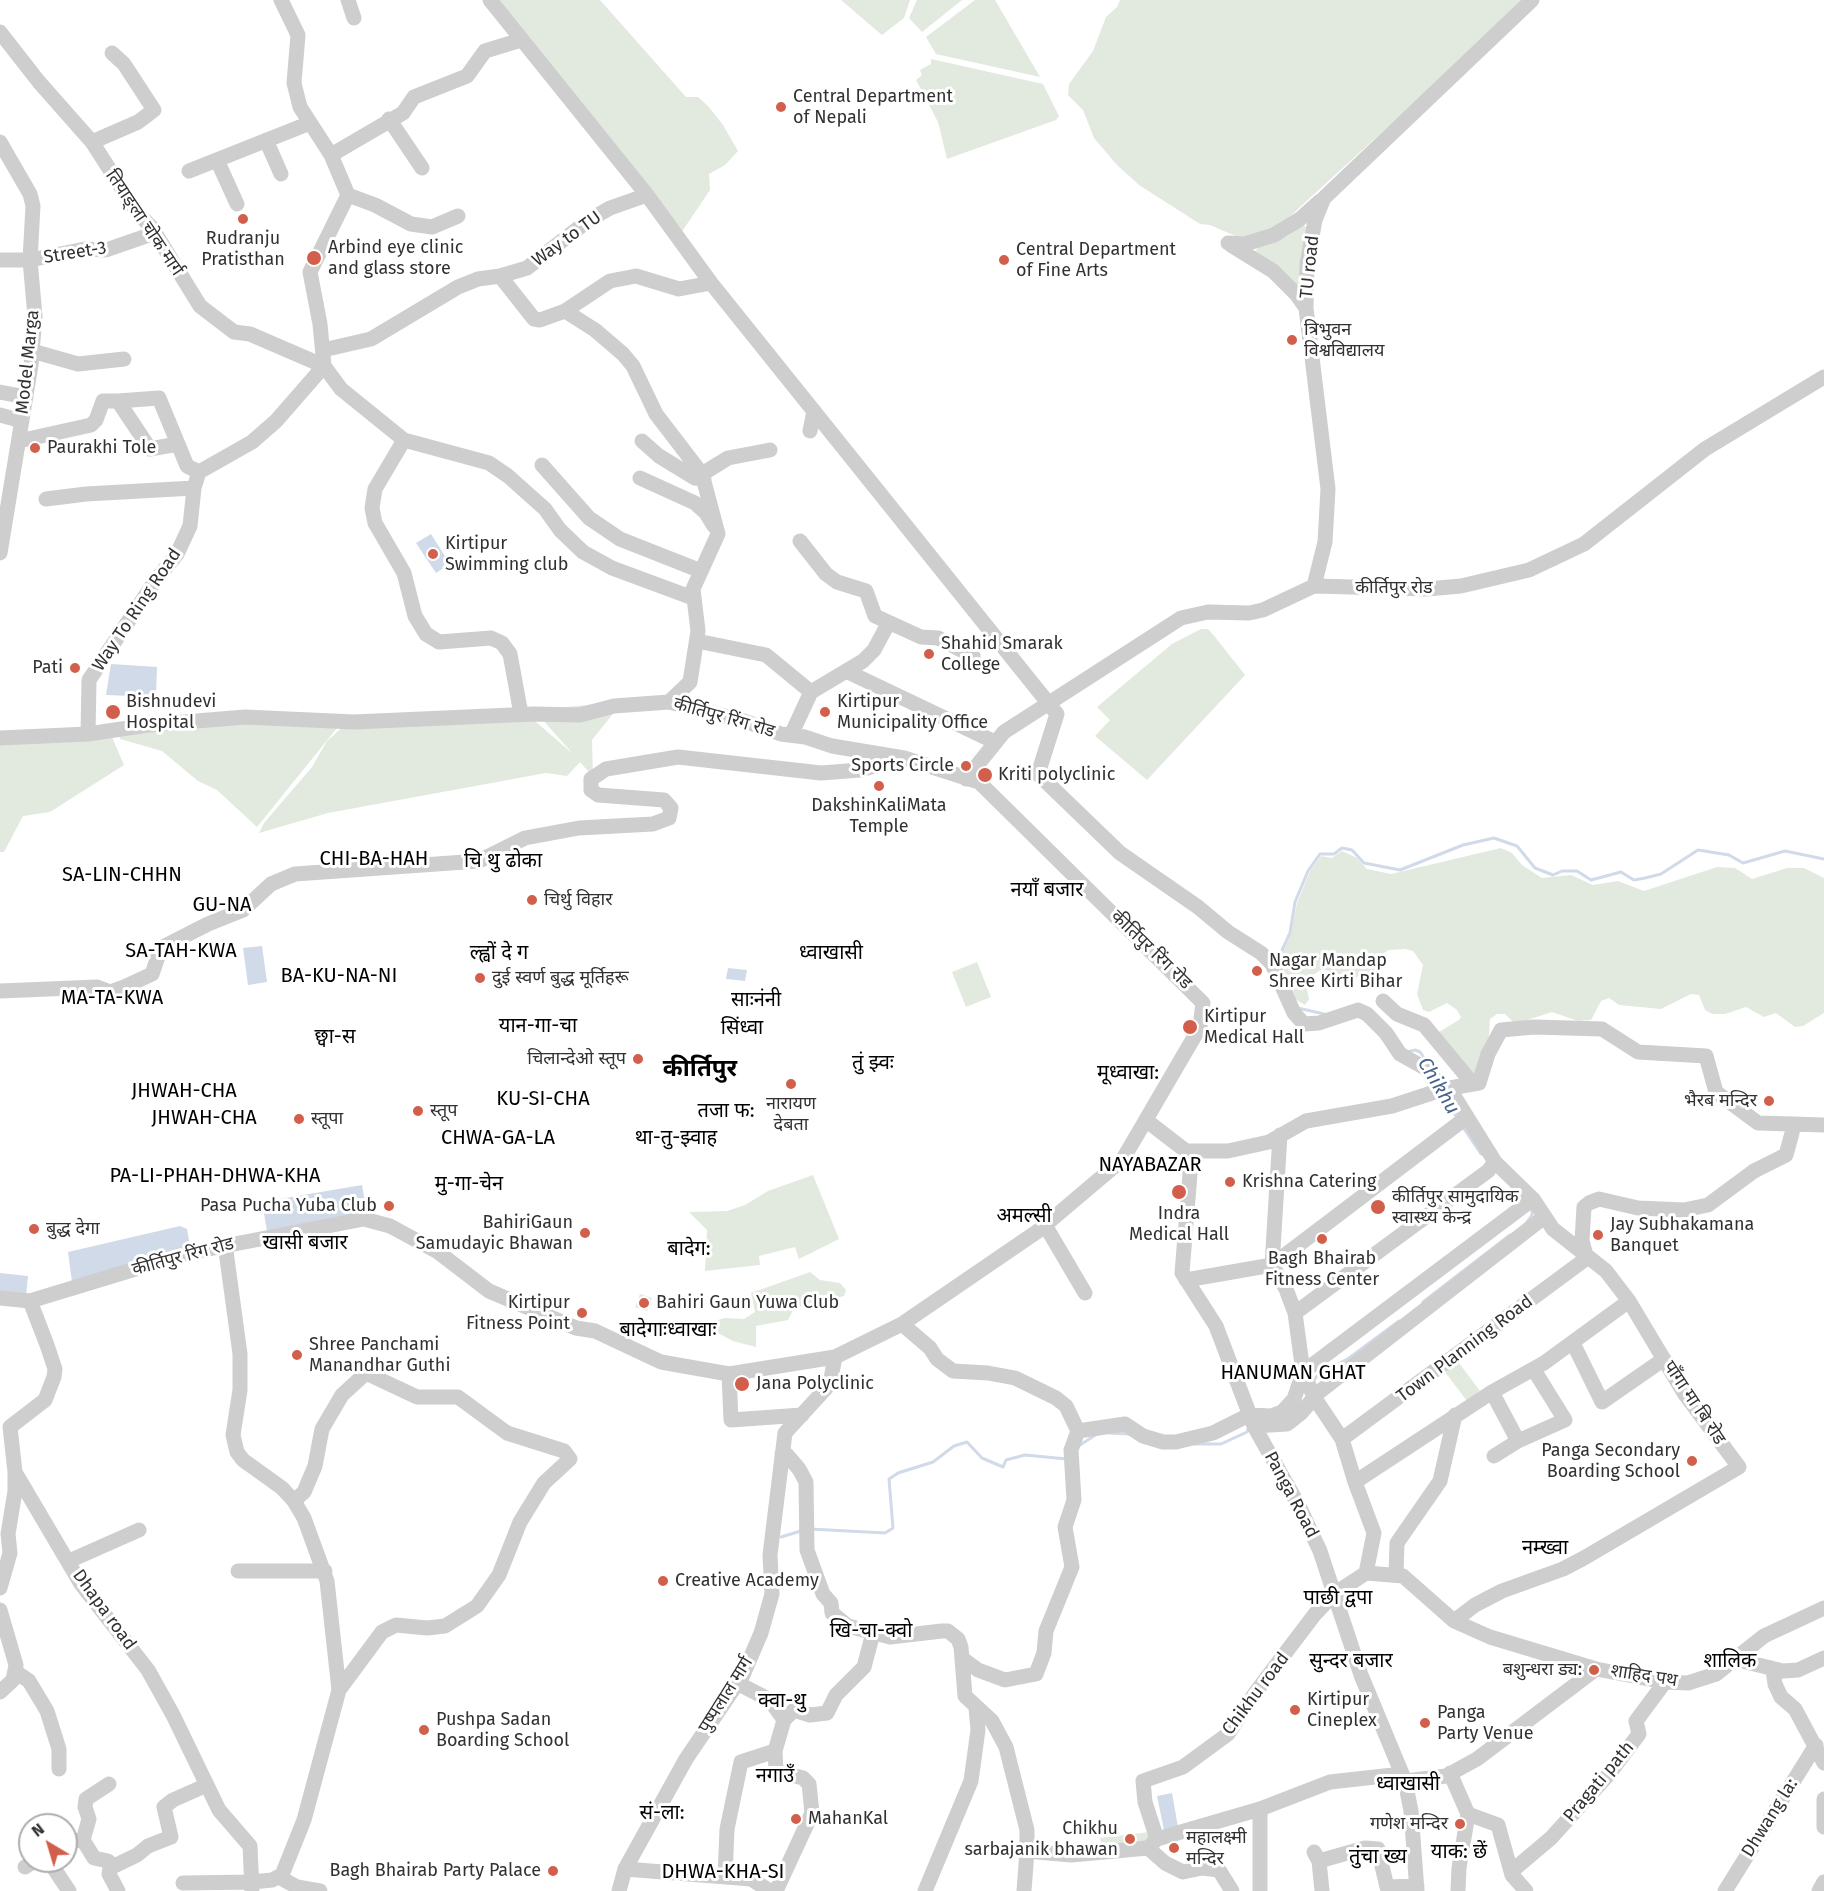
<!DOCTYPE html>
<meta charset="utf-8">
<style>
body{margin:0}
#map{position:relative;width:1824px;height:1891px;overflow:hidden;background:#fff;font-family:"Fira Sans",sans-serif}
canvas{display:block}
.north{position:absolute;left:18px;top:1813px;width:60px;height:60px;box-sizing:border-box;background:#fff;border:2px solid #adadad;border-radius:50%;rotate:322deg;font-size:16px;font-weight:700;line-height:24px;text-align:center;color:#313131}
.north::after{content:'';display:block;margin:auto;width:21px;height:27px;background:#d15f4b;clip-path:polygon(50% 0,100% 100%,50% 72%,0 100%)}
</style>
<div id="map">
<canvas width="1824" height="1891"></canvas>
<div class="north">N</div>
</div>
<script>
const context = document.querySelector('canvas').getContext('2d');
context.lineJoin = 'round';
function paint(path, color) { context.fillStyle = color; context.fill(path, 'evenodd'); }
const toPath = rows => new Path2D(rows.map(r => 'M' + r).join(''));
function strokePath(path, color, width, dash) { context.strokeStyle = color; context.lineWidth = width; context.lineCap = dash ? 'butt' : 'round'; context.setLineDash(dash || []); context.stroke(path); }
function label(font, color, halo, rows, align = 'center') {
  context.font = font + ' "Fira Sans","Noto Sans Devanagari",sans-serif'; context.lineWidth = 6; context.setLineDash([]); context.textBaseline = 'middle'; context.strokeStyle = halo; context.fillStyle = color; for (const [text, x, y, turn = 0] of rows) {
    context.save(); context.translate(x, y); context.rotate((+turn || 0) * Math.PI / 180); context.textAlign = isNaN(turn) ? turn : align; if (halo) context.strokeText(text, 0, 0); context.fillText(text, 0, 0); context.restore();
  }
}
paint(toPath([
 [494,0,600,0,686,97,698,97,708,106,723,125,738,151,725,165,709,174,710,190,681,233],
 [841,0,910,0,904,18,882,35],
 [917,0,962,0,922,32,909,18],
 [975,0,995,0,1040,77,936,54,926,37],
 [1120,0,1526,0,1287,219,1271,231,1240,238,1210,225,1200,224,1139,185,1117,165,1094,138,1083,110,1068,95,1069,84,1093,51,1106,17,1117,7],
 [931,59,1043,84,1059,116,1056,120,947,159,938,122,916,80,922,75,920,70,931,64],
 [1301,224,1306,227,1302,282,1298,286,1256,251,1257,248,1288,236],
 [1201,629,1208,629,1215,637,1245,675,1147,780,1095,736,1110,720,1097,707,1172,644],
 [623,701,592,740,593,777,580,762,567,776,546,773,328,813,259,833,264,823,312,767,327,741,346,724,534,710,536,722,573,754,540,717,540,710],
 [150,721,341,723,257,827,217,790,198,781,162,751,120,739,118,728],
 [108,728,124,765,50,812,23,816,4,852,0,852,0,739],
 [1501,848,1512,853,1522,865,1542,878,1571,875,1593,885,1618,881,1644,891,1717,867,1735,868,1752,879,1787,868,1804,868,1824,878,1824,1013,1803,1026,1795,1027,1776,1013,1764,1017,1746,1007,1725,1014,1712,1014,1705,1010,1699,995,1691,994,1661,1009,1619,1005,1609,998,1601,1001,1591,1020,1578,1021,1552,1012,1521,1022,1513,1022,1505,1014,1497,1014,1490,1019,1488,1048,1475,1074,1456,1059,1439,1032,1459,1020,1461,1017,1457,1010,1447,1003,1429,1012,1423,1010,1417,994,1423,965,1413,951,1405,949,1388,950,1378,958,1378,979,1374,980,1366,971,1338,989,1330,971,1322,969,1305,980,1309,999,1305,1005,1295,999,1277,964,1290,937,1297,903,1310,871,1321,856,1332,858,1342,851,1357,858,1367,869,1391,874],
 [977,962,991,997,966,1007,952,972],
 [813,1175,839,1239,799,1259,795,1247,759,1256,760,1265,705,1271,707,1230,689,1212,727,1211,745,1205,768,1191],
 [810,1272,820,1280,840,1283,846,1290,844,1296,794,1308,788,1320,756,1326,756,1347,733,1341,703,1325,724,1318,744,1319,755,1312,751,1293],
 [640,1294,652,1298,647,1311,635,1307],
 [1459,1363,1480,1391,1467,1401,1445,1372],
 [1149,1832,1150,1843,1102,1849,1100,1838]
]), '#e2e9df');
paint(toPath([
 [431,534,450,564,436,573,416,543],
 [111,664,157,667,156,697,106,695],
 [262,946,267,982,248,985,243,948],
 [728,968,747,970,745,981,726,979],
 [362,1185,367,1213,267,1231,262,1202],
 [180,1226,187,1229,190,1246,72,1282,68,1252],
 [0,1273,28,1276,26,1296,0,1293],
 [1172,1793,1178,1827,1164,1830,1157,1796]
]), '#d1dae9');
strokePath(toPath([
 [1277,961,1290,933,1295,902,1308,871,1320,854,1334,854,1342,848,1352,850,1364,863,1400,870,1463,845,1494,838,1517,846,1535,868,1553,875,1562,871,1577,871,1591,880,1621,872,1634,880,1645,878,1661,874,1698,850,1729,855,1743,863,1785,851,1824,859],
 [1298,1008,1324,1014],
 [1407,1052,1415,1050,1420,1052,1427,1062],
 [1441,1095,1458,1119],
 [1463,1127,1481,1154],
 [1527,1222,1532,1215,1532,1210],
 [1423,1302,1510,1235],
 [1312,1383,1317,1376,1349,1358,1399,1321],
 [1109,1433,1130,1434],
 [1194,1444,1221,1444,1247,1432,1248,1429],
 [1080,1445,1097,1434],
 [810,1529,885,1533,893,1528,889,1479,898,1473,933,1462,954,1446,967,1442,982,1458,1003,1467,1006,1460,1025,1455,1067,1459],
 [781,1537,801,1531]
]), '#d1dae9', 3);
strokePath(toPath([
 [348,0,354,18],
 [490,0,647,195,711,283,1057,714,1038,774,1120,853,1198,907,1228,932,1261,953,1272,964,1294,1013,1304,1024,1319,1023,1358,1010,1367,1014,1386,1033,1400,1054,1425,1068,1444,1089],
 [0,32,39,82,92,142,137,212,152,228,200,306,234,332,250,334,324,366,341,389,404,440,375,489,372,508,375,523,404,573,415,616,426,634,439,642,491,638,502,643,510,654,521,714],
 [389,119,422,168],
 [266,140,281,174],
 [0,142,30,194,33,206,30,260,35,316,31,365,0,553],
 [92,142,138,122,154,110,124,64,112,53],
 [331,155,403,113,414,97,467,76,485,51,521,40],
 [217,160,237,204],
 [189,171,310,123],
 [348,195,375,205,411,224,432,227,458,216],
 [1228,243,1245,244,1274,235,1300,219,1320,201],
 [1231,245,1273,271,1296,294,1306,308],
 [0,260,30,260,85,249,106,250,155,233],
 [500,276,534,319,540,320,565,311,595,330,623,354,633,366,656,414,702,474,718,534,693,589,698,631,690,682,669,702],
 [565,311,610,281,636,276,679,289,711,283],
 [323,350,371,339,458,287,478,279,500,276,527,268,589,220,610,208,647,195],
 [32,351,78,364,124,359],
 [0,392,26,397],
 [118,401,159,398,178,444],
 [0,415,22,421],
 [810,431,814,411],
 [404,440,489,463,508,476,545,509,560,530,583,552,612,568,693,598],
 [19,441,91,425,96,420,103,401,118,401,150,449,178,444,187,466,199,472],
 [642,441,659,456,695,478,704,479],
 [542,465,589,518,620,539,701,571],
 [702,474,728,458,770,450],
 [640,478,695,503,706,513,714,526],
 [46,499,86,494,194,488],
 [800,541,826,574,837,582,866,591,875,616,921,637,938,638,973,656],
 [1314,586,1325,542,1328,489,1306,308,1307,264,1315,220,1324,198,1532,0],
 [697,641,766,655,811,692],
 [848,672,995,742],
 [88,734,89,680,156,580,177,554,190,526,194,488,199,472,252,442,276,421,324,366,320,324,310,272,348,195,331,155,300,107,294,83,298,35,281,0],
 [791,735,811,692,863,661,874,650,888,624],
 [0,738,88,734,148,725,245,717,354,722,534,714,580,715,614,706,669,702,744,721,781,734,805,737,832,746,904,758,979,782,1203,1003,1200,1027,1123,1159,1038,1231,902,1324,835,1357,729,1374,661,1362,595,1331,576,1328,489,1291,438,1252,390,1226,364,1219,188,1253,30,1301,0,1298],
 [966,779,1004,732,1181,618,1208,612,1249,613,1263,610,1314,586,1427,589,1461,586,1529,570,1584,544,1705,449,1824,377],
 [0,991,97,987,110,992,124,987,152,974,161,948,208,924,243,910,271,884,295,874,479,861,525,838,579,828,653,824,669,818,671,808,664,800,598,795,591,790,591,779,606,769,678,757,821,773,860,770,899,759],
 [1383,1001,1397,1014,1424,1025,1473,1084],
 [1449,1088,1495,1162,1533,1199,1553,1229,1606,1271,1629,1301,1684,1393,1739,1467,1584,1558,1563,1569,1502,1591,1475,1605,1454,1621],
 [1467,1117,1272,1265,1286,1289,1295,1313,1303,1372,1314,1397,1342,1439,1355,1482,1492,1392,1544,1363,1629,1301],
 [1147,1121,1186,1151,1190,1174,1182,1273,1216,1326,1254,1426,1299,1506,1320,1551,1361,1675,1405,1781,1411,1811,1417,1891],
 [1186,1151,1228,1151,1269,1142,1306,1121,1392,1106,1444,1089,1479,1083,1488,1054,1501,1030,1534,1027,1602,1029,1638,1052,1706,1056,1716,1092,1758,1123,1824,1125],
 [1045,1225,1085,1293],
 [1186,1280,1272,1265,1280,1135],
 [30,1301,47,1345,55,1369,54,1377,45,1400,10,1427,15,1472,81,1584,148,1670,173,1715,219,1810,250,1846,252,1891],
 [1295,1313,1488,1171,1495,1162],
 [902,1324,930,1348,937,1359,953,1371,988,1373,1015,1378,1056,1398,1066,1406,1078,1431,1071,1450,1074,1500,1065,1527,1072,1567,1046,1631,1044,1653,1036,1674,1005,1680,978,1670,963,1659],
 [1573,1343,1602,1402,1664,1359],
 [729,1374,731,1420,802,1415],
 [1492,1392,1518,1441,1494,1456],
 [1254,1426,1287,1424,1301,1413,1319,1392,1543,1218],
 [1078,1431,1125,1424,1143,1436,1163,1442,1176,1442,1213,1433,1249,1415,1271,1416,1282,1412,1294,1399,1303,1372,1533,1199],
 [1342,1439,1587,1258,1582,1241,1584,1207,1589,1203,1599,1199,1638,1208,1684,1210,1708,1205,1754,1171,1786,1155,1792,1133,1792,1124],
 [1518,1441,1565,1420,1534,1370],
 [782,1454,787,1455,799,1469,806,1482,807,1550,823,1594,831,1603,832,1613,848,1626,890,1637,942,1631,948,1631,958,1639,961,1647,965,1696,992,1721,1006,1747,1027,1830,1027,1851],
 [1355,1482,1374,1533,1366,1573],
 [294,1501,304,1492,315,1466,322,1429,342,1395,366,1373,417,1397,458,1397,507,1433,564,1451,570,1459,544,1483,520,1522,499,1575,477,1606,445,1626,427,1628,396,1625,382,1632,339,1690],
 [69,1561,139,1530],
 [238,1571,325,1571],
 [1396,1575,1397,1543,1440,1481,1455,1415],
 [0,1588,10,1553,8,1534,15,1491,15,1474],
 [0,1610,16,1665,13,1680,0,1692],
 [1734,1659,1783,1671,1798,1670,1824,1658],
 [1773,1670,1775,1684,1781,1697,1795,1709,1824,1763],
 [16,1672,29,1681,47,1711,59,1749,59,1769],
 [784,1720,794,1710,810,1715,827,1713,836,1695,864,1667,873,1633],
 [775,1751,776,1771,803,1778,809,1784,812,1813,776,1891],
 [1450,1773,1468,1814,1498,1825,1512,1875,1526,1891],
 [1405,1781,1446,1776,1477,1759,1596,1669],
 [1824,1799,1824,1827],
 [1260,1809,1260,1891],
 [1157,1839,1260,1809,1330,1782,1402,1774],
 [83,1840,89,1819,85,1807,86,1799,109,1784],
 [66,1841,83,1840,94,1858,108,1861,113,1866],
 [1148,1848,1165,1863,1183,1872,1202,1868,1219,1870,1232,1891],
 [1314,1852,1319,1861,1322,1891],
 [49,1861,69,1891],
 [1319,1861,1365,1848,1378,1849,1387,1887,1417,1886],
 [25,1867,34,1861],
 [625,1869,751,1879,770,1891],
 [1512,1871,1551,1838,1609,1774,1639,1734,1636,1721,1665,1682],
 [279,1877,297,1887,320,1891],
 [725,1877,727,1829,741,1762,775,1751,784,1720,770,1700,737,1683],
 [183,1883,252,1882,272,1880,282,1875,304,1820,339,1690,327,1581,304,1518,294,1501,282,1488,243,1460,237,1452,233,1435,240,1390,240,1354,225,1244],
 [118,1891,109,1874,110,1868,137,1855,148,1846,171,1837,164,1807,173,1800,207,1785],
 [619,1891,625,1869,686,1759,743,1675,761,1633,772,1594,770,1555,785,1433,830,1384,835,1357],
 [925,1891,971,1781,978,1730,976,1708],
 [1024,1891,1027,1851,1071,1855,1148,1848,1157,1839,1145,1802,1143,1781,1183,1767,1228,1734,1255,1693,1315,1614,1334,1594,1366,1573,1403,1576,1454,1621,1490,1637,1596,1669,1665,1682,1688,1683,1716,1674,1764,1636,1824,1608],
 [1458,1891,1459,1868,1468,1814],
 [1725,1891,1816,1745],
 [1819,1891,1824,1882]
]), '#cecece', 15);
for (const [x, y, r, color] of [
 [781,107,6,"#d15f4b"],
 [243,219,6,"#d15f4b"],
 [314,258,8,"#d15f4b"],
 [1004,260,6,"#d15f4b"],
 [1292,340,6,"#d15f4b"],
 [35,448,6,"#d15f4b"],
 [433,554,6,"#d15f4b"],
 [929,654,6,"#d15f4b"],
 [75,668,6,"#d15f4b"],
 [113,712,8,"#d15f4b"],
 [825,712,6,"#d15f4b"],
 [966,766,6,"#d15f4b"],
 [985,775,8,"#d15f4b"],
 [879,786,6,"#d15f4b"],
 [532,900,6,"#d15f4b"],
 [1257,971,6,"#d15f4b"],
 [480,978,6,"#d15f4b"],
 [1190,1027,8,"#d15f4b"],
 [638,1059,6,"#d15f4b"],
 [791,1084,6,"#d15f4b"],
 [1769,1101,6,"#d15f4b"],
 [418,1111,6,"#d15f4b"],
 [299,1119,6,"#d15f4b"],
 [1230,1182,6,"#d15f4b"],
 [1179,1192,8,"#d15f4b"],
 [389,1206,6,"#d15f4b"],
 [1378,1207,8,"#d15f4b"],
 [34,1229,6,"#d15f4b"],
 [585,1233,6,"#d15f4b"],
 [1598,1235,6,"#d15f4b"],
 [1322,1239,6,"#d15f4b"],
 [644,1303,6,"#d15f4b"],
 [582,1313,6,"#d15f4b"],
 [297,1355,6,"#d15f4b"],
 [742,1384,8,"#d15f4b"],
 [1692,1461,6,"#d15f4b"],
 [663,1581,6,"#d15f4b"],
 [1594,1670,6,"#d15f4b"],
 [1295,1710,6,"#d15f4b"],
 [1425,1723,6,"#d15f4b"],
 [424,1730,6,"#d15f4b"],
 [796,1819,6,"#d15f4b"],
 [1460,1824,6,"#d15f4b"],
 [1130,1839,6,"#d15f4b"],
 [1174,1848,6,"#d15f4b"],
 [553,1871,6,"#d15f4b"]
]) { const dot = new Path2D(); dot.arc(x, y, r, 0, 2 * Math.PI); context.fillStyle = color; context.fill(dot); strokePath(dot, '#fff', 2); }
label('18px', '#313131', '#fff', [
 ["Central Department",793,97],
 ["of Nepali",793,118],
 ["Rudranju",243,239,"center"],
 ["Pratisthan",243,260,"center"],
 ["Arbind eye clinic",328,248],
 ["and glass store",328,269],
 ["Central Department",1016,250],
 ["of Fine Arts",1016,271],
 ["त्रिभुवन",1304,330],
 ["विश्वविद्यालय",1304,351],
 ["Paurakhi Tole",47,448],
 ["Kirtipur",445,544],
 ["Swimming club",445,565],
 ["Shahid Smarak",941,644],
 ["College",941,665],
 ["Pati",63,668,"right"],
 ["Bishnudevi",126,702],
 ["Hospital",126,723],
 ["Kirtipur",837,702],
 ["Municipality Office",837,723],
 ["Sports Circle",954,766,"right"],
 ["Kriti polyclinic",998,775],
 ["DakshinKaliMata",879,806,"center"],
 ["Temple",879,827,"center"],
 ["चिर्थु विहार",544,900],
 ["Nagar Mandap",1269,961],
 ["Shree Kirti Bihar",1269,982],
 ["दुई स्वर्ण बुद्ध मूर्तिहरू",492,978],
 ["Kirtipur",1204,1017],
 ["Medical Hall",1204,1038],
 ["चिलान्देओ स्तूप",626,1059,"right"],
 ["भैरब मन्दिर",1757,1101,"right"],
 ["नारायण",791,1104,"center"],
 ["देबता",791,1125,"center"],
 ["स्तूप",430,1111],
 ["स्तूपा",311,1119],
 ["Krishna Catering",1242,1182],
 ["कीर्तिपुर सामुदायिक",1392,1197],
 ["स्वास्थ्य केन्द्र",1392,1218],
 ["Pasa Pucha Yuba Club",377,1206,"right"],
 ["Indra",1179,1214,"center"],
 ["Medical Hall",1179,1235,"center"],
 ["BahiriGaun",573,1223,"right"],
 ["Samudayic Bhawan",573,1244,"right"],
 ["Jay Subhakamana",1610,1225],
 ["Banquet",1610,1246],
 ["बुद्ध देगा",46,1229],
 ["Bagh Bhairab",1322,1259,"center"],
 ["Fitness Center",1322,1280,"center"],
 ["Kirtipur",570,1303,"right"],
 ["Fitness Point",570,1324,"right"],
 ["Bahiri Gaun Yuwa Club",656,1303],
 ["Shree Panchami",309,1345],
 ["Manandhar Guthi",309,1366],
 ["Jana Polyclinic",756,1384],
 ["Panga Secondary",1680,1451,"right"],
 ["Boarding School",1680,1472,"right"],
 ["Creative Academy",675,1581],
 ["बशुन्धरा ड्य:",1582,1670,"right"],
 ["Kirtipur",1307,1700],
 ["Cineplex",1307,1721],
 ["Panga",1437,1713],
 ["Party Venue",1437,1734],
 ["Pushpa Sadan",436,1720],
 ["Boarding School",436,1741],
 ["MahanKal",808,1819],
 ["गणेश मन्दिर",1448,1824,"right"],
 ["Chikhu",1118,1829,"right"],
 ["sarbajanik bhawan",1118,1850,"right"],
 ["महालक्ष्मी",1186,1838],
 ["मन्दिर",1186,1859],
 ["Bagh Bhairab Party Palace",541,1871,"right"]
], 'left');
label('18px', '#313131', '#fff', [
 ["तियाङ्ला चोक मार्ग",144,223,56],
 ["Way to TU",567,239,-36],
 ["Street-3",75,253,-9],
 ["TU road",1310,267,-84],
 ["Model Marga",28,362,-84],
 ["कीर्तिपुर रोड",1394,588],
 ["Way To Ring Road",137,610,-56],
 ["कीर्तिपुर रिंग रोड",724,718,16],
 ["कीर्तिपुर रिंग रोड",1151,950,44],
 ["कीर्तिपुर रिंग रोड",183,1257,-15],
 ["Town Planning Road",1465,1349,-37],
 ["पाँगा मा बि रोड",1694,1403,56],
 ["Panga Road",1291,1495,62],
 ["Dhapa road",104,1610,54],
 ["शाहिद पथ",1644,1676,9],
 ["Chikhu road",1256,1694,-53],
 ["पुष्पलाल मार्ग",726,1695,-58],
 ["Pragati path",1599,1782,-50],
 ["Dhwang la:",1770,1818,-58]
]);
label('20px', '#000', '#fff', [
 ["CHI-BA-HAH",374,859],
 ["चि थु ढोका",503,861],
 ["SA-LIN-CHHN",122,875],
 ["नयाँ बजार",1047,890],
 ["GU-NA",222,905],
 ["SA-TAH-KWA",181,951],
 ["ल्ह्वों दे ग",499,953],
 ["ध्वाखासी",831,953],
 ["BA-KU-NA-NI",339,976],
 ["MA-TA-KWA",112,998],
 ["साःनंनी",756,1000],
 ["यान-गा-चा",538,1026],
 ["सिंध्वा",742,1028],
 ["छ्वा-स",335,1037],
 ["तुं झ्वः",873,1063],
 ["मूध्वाखा:",1128,1073],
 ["JHWAH-CHA",184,1091],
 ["KU-SI-CHA",543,1099],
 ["तजा फ:",726,1111],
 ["JHWAH-CHA",204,1118],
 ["CHWA-GA-LA",498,1138],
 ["था-तु-झ्वाह",676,1138],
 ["NAYABAZAR",1150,1165],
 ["PA-LI-PHAH-DHWA-KHA",215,1176],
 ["मु-गा-चेन",469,1184],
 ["अमल्सी",1024,1216],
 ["खासी बजार",305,1243],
 ["बादेग:",689,1249],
 ["बादेगाःध्वाखाः",668,1330],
 ["HANUMAN GHAT",1293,1373],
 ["नम्ख्वा",1545,1548],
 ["पाछी द्वपा",1338,1598],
 ["खि-चा-क्वो",871,1631],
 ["सुन्दर बजार",1351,1661],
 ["शालिक",1730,1661],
 ["क्वा-थु",782,1701],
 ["नगाउँ",775,1776],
 ["ध्वाखासी",1408,1784],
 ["सं-ला:",662,1813],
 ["याक: छें",1459,1852],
 ["तुंचा ख्य",1378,1857],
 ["DHWA-KHA-SI",723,1872]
]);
label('italic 20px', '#48628b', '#fff', [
 ["Chikhu",1438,1086,59]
]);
label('bold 24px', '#000', '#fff', [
 ["कीर्तिपुर",700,1069]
]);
</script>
